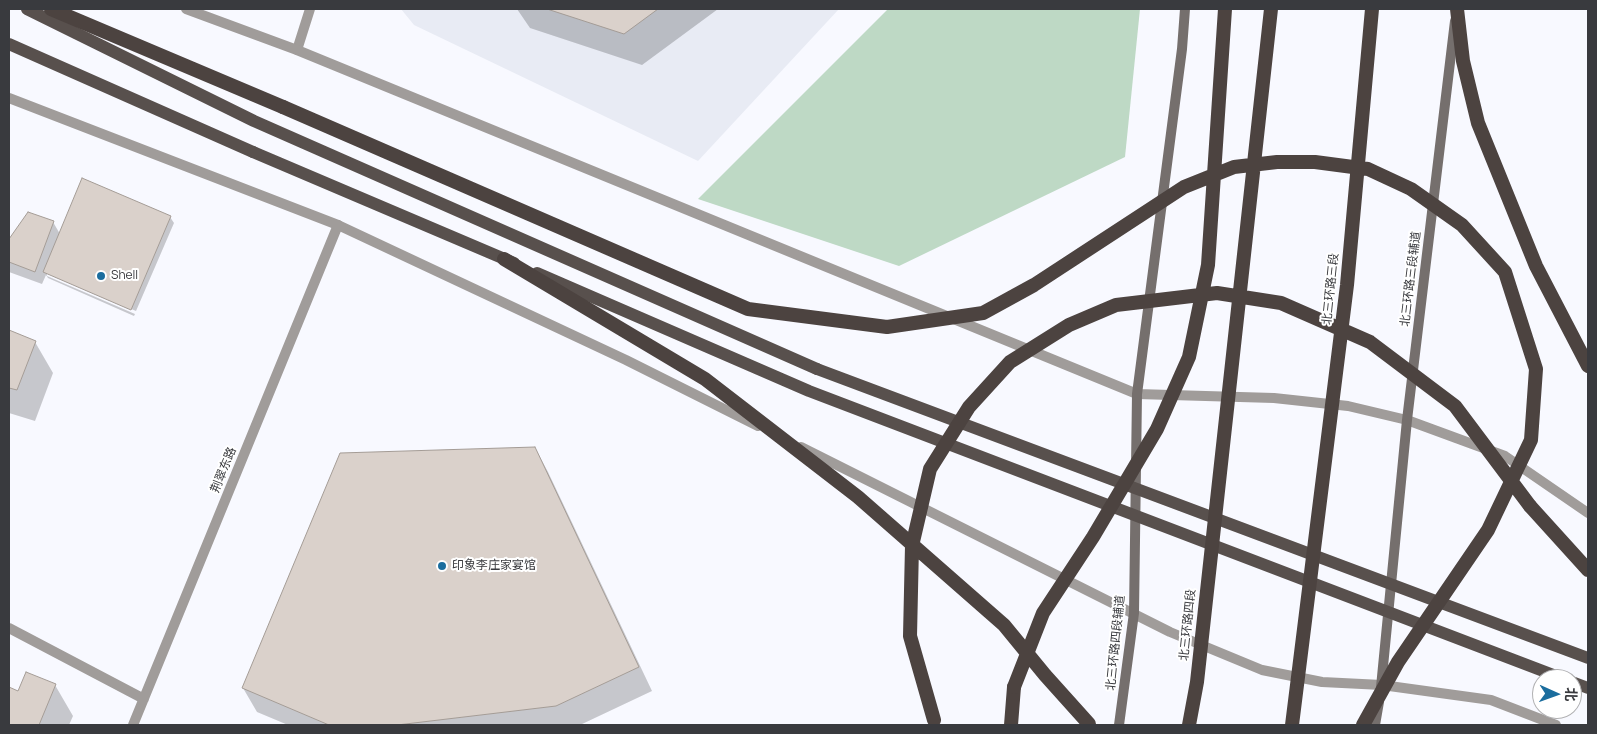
<!DOCTYPE html>
<meta charset="utf-8">
<style>
body{margin:0}
#map{position:relative;width:1597px;height:734px;overflow:hidden;background:#f8f9ff;font-family:Manrope,"Noto Sans SC",sans-serif}
canvas{display:block}
.frame{position:absolute;inset:0;border:10px solid #393a3e;pointer-events:none}
.north{position:absolute;left:1532px;top:669px;width:50px;height:50px;box-sizing:border-box;background:#fff;border:1px solid #b0b0b2;border-radius:50%;rotate:92deg;font-size:14px;font-weight:700;line-height:20px;text-align:center;color:#393a3e}
.north::after{content:'';display:block;margin:auto;width:18px;height:22px;background:#1b6d9e;clip-path:polygon(50% 0,100% 100%,50% 72%,0 100%)}
</style>
<div id="map">
<canvas width="1597" height="734"></canvas>
<div class="frame"></div>
<div class="north">北</div>
</div>
<script>
const context = document.querySelector('canvas').getContext('2d');
context.lineJoin = 'round';
function paint(path, color) { context.fillStyle = color; context.fill(path, 'evenodd'); }
const toPath = rows => new Path2D(rows.map(r => 'M' + r).join(''));
function strokePath(path, color, width, dash) { context.strokeStyle = color; context.lineWidth = width; context.lineCap = dash ? 'butt' : 'round'; context.setLineDash(dash || []); context.stroke(path); }
function label(font, color, halo, rows, align = 'center') {
  context.font = font + ' Manrope,"Noto Sans SC",sans-serif'; context.lineWidth = 4; context.setLineDash([]); context.textBaseline = 'middle'; context.strokeStyle = halo; context.fillStyle = color; for (const [text, x, y, turn = 0] of rows) {
    context.save(); context.translate(x, y); context.rotate((+turn || 0) * Math.PI / 180); context.textAlign = isNaN(turn) ? turn : align; if (halo) context.strokeText(text, 0, 0); context.fillText(text, 0, 0); context.restore();
  }
}
paint(toPath([
 [401,9,839,9,698,161,414,25]
]), '#e8ebf4');
paint(toPath([
 [888,9,1140,9,1125,157,899,266,698,199]
]), '#bed9c5');
paint(toPath([
 [517,9,718,9,642,65,530,28],
 [29,213,53,222,60,234,170,217,174,223,136,311,47,273,47,276,135,314,134,316,48,278,46,275,42,284,9,272,9,241],
 [9,332,35,342,53,373,35,421,9,413],
 [535,448,548,472,652,691,580,725,288,725,257,712,243,688],
 [55,685,73,716,69,725,9,725,9,688,19,693]
]), '#0003');
const building = toPath([
 [547,9,658,9,624,34,547,9],
 [82,178,171,216,131,310,43,272,82,178],
 [28,212,54,221,35,272,9,262,9,239,28,212],
 [9,330,36,341,17,390,9,388,9,330],
 [535,447,639,667,556,706,397,725,329,725,242,688,340,453,535,447],
 [26,672,56,684,39,725,9,725,9,687,18,691,26,672]
]);
paint(building, '#dad1cb');
strokePath(building, '#a49c96', 1);
strokePath(toPath([
 [297,50,310,9],
 [9,628,144,699],
 [133,725,338,225]
]), '#a09c9a', 10);
strokePath(toPath([
 [186,9,297,50,1137,394,1274,398,1348,406,1407,420,1505,456,1588,513],
 [9,98,338,225,626,360,758,426],
 [801,447,1170,632,1262,670,1322,682,1382,685,1491,700,1556,725]
]), '#a09c9a', 10);
strokePath(toPath([
 [1381,687,1407,420,1455,21],
 [1119,725,1134,613,1137,394,1182,49,1185,9],
 [1375,725,1379,702]
]), '#756f6d', 10);
strokePath(toPath([
 [27,9,254,121,817,369],
 [9,44,253,152],
 [1572,682,1588,688]
]), '#58504d', 12);
strokePath(toPath([
 [51,9,283,107],
 [1457,9,1463,61,1478,123,1536,266,1588,366],
 [1530,506,1588,570],
 [1011,725,1014,687]
]), '#4c4340', 14);
strokePath(toPath([
 [253,152,514,263],
 [537,273,809,391,1564,679],
 [817,369,1588,658]
]), '#58504d', 12);
strokePath(toPath([
 [283,107,748,309,887,327,983,313,1034,285,1184,187,1234,167,1277,162,1315,162,1368,169,1411,189,1462,225,1505,272,1536,369,1531,440,1488,530,1398,662,1363,725],
 [504,259,705,379,858,497,1004,625,1045,675,1089,724],
 [1014,687,1043,613,1093,537,1157,429,1189,357,1208,265,1225,9],
 [934,720,910,636,912,546,930,469,969,407,1010,362,1069,325,1116,305,1217,293,1281,303,1370,342,1455,406,1530,506],
 [1189,725,1197,682,1271,9],
 [1292,725,1347,285,1372,9]
]), '#4c4340', 14);
for (const [x, y, r, color] of [
 [101,276,5,"#1b6d9e"],
 [442,566,5,"#1b6d9e"]
]) { const dot = new Path2D(); dot.arc(x, y, r, 0, 2 * Math.PI); context.fillStyle = color; context.fill(dot); strokePath(dot, '#fff', 2); }
label('12px', '#393a3e', '#fff', [
 ["Shell",111,276],
 ["印象李庄家宴馆",452,566]
], 'left');
label('12px', '#393a3e', '#fff', [
 ["北三环路三段辅道",1411,279,-83],
 ["北三环路三段",1331,289,-84],
 ["荆翠东路",224,470,-68],
 ["北三环路四段",1188,625,-84],
 ["北三环路四段辅道",1116,643,-84]
]);
</script>
